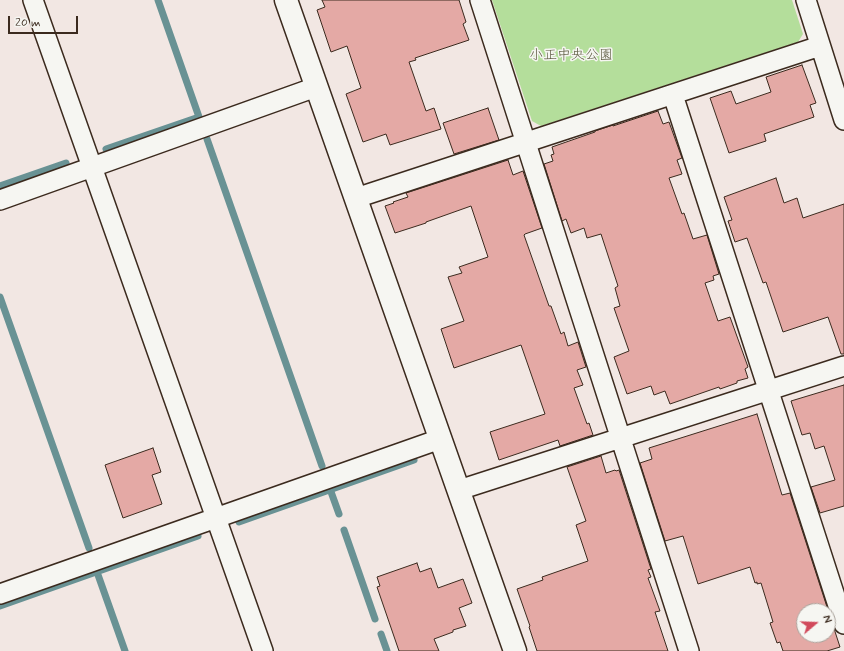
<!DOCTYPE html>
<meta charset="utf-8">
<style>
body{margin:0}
#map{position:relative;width:844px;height:651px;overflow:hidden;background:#f2e7e3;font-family:Mynerve,sans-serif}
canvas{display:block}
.north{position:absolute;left:796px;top:603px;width:40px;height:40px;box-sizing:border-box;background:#f6f6f2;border:1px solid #aba49d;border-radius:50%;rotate:71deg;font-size:11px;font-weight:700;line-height:16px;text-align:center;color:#3b2a1e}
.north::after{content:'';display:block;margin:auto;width:14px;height:18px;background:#d1495b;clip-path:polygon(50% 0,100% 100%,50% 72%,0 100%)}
.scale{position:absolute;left:8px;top:16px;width:70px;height:18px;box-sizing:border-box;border:2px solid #3b2a1e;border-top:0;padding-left:5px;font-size:12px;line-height:14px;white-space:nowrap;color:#3b2a1e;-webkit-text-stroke:3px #f6f6f2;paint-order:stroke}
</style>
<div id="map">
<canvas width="844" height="651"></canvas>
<div class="north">N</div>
<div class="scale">20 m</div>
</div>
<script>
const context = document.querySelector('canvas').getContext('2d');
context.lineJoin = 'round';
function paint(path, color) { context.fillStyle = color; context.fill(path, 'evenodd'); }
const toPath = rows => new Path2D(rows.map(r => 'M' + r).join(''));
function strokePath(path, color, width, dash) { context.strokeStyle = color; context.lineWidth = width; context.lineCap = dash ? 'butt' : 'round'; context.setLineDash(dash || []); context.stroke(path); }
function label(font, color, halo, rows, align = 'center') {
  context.font = font + ' Mynerve,"Klee One",sans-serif'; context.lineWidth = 3; context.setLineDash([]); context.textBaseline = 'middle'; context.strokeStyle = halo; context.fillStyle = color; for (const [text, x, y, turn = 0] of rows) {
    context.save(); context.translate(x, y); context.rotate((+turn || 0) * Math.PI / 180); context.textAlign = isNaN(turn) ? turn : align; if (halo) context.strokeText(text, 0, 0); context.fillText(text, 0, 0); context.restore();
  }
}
paint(toPath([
 [492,0,792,0,803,34,798,42,541,126,532,121]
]), '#b4de9b');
strokePath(toPath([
 [207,139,322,466],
 [106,149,199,117,158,0],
 [0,186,66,163],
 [0,297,89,548],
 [330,489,339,514],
 [239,522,414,460],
 [344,530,375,619],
 [97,572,125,651],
 [0,606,198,536],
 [381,634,387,651]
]), '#699294', 7);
const building = toPath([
 [322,0,459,0,466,22,463,24,469,40,415,58,416,60,409,62,426,111,434,108,441,129,390,145,386,134,363,142,346,94,361,88,347,46,331,52,317,10,325,7,322,0],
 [802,65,816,103,810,105,814,117,764,134,766,141,729,153,710,98,731,91,736,104,771,92,766,77,802,65],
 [488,108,499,140,454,154,443,123,488,108],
 [658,111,663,124,669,122,682,158,677,160,682,174,669,178,682,214,684,213,693,239,707,235,719,274,713,276,714,280,705,283,718,321,730,317,748,367,745,369,748,378,737,381,737,383,720,389,719,387,670,404,665,391,654,395,651,386,627,394,614,357,629,351,614,308,620,306,615,288,618,286,601,234,587,238,584,228,571,233,566,219,562,221,544,164,553,161,551,155,554,154,552,147,595,132,595,131,613,125,613,126,658,111],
 [508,160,513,175,523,171,542,228,525,234,524,235,549,306,551,306,561,334,564,332,568,346,578,342,586,367,577,370,583,385,574,388,587,424,589,423,593,435,560,446,558,440,499,460,490,432,545,414,521,345,454,368,441,329,464,321,448,277,462,273,459,267,488,257,471,206,426,222,426,223,395,233,385,206,394,203,393,202,408,197,406,193,508,160],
 [776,178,784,203,797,198,803,218,844,204,844,354,841,354,828,317,783,332,766,282,763,283,747,238,735,242,728,221,732,220,724,197,776,178],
 [844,385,844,506,820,513,811,487,835,480,824,446,815,449,810,433,802,435,791,401,844,385],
 [757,414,782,495,790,493,840,647,827,651,783,651,780,642,777,643,770,623,773,622,761,583,757,584,757,582,755,583,750,567,698,584,683,536,665,541,640,463,652,459,649,448,757,414],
 [804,611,828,611,828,635,804,635,804,611],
 [153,448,161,472,152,475,162,504,123,518,105,465,153,448],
 [601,456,606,473,615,470,616,471,619,470,651,569,648,570,651,577,648,578,660,611,655,612,668,651,537,651,529,627,530,626,517,589,543,580,542,577,588,561,576,525,586,521,567,467,601,456],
 [417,563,420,572,431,568,438,588,463,579,472,603,459,608,466,626,453,630,453,632,434,639,439,651,399,651,377,587,380,586,377,577,417,563]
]);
paint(building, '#e4a9a5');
strokePath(building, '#3b2a1e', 1);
const street = toPath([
 [33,0,263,651],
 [480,0,689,651],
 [806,0,844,120],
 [673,95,844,624],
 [356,198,820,46],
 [0,200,316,87],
 [459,490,844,366],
 [0,594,440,439]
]);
const secondary = toPath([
 [286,0,515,651]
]);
strokePath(street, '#3b2a1e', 22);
strokePath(secondary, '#3b2a1e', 25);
strokePath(street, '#f6f6f2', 19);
strokePath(secondary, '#f6f6f2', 22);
label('14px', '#59573d', '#f6f6f2', [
 ["小正中央公園",571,56]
]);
</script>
